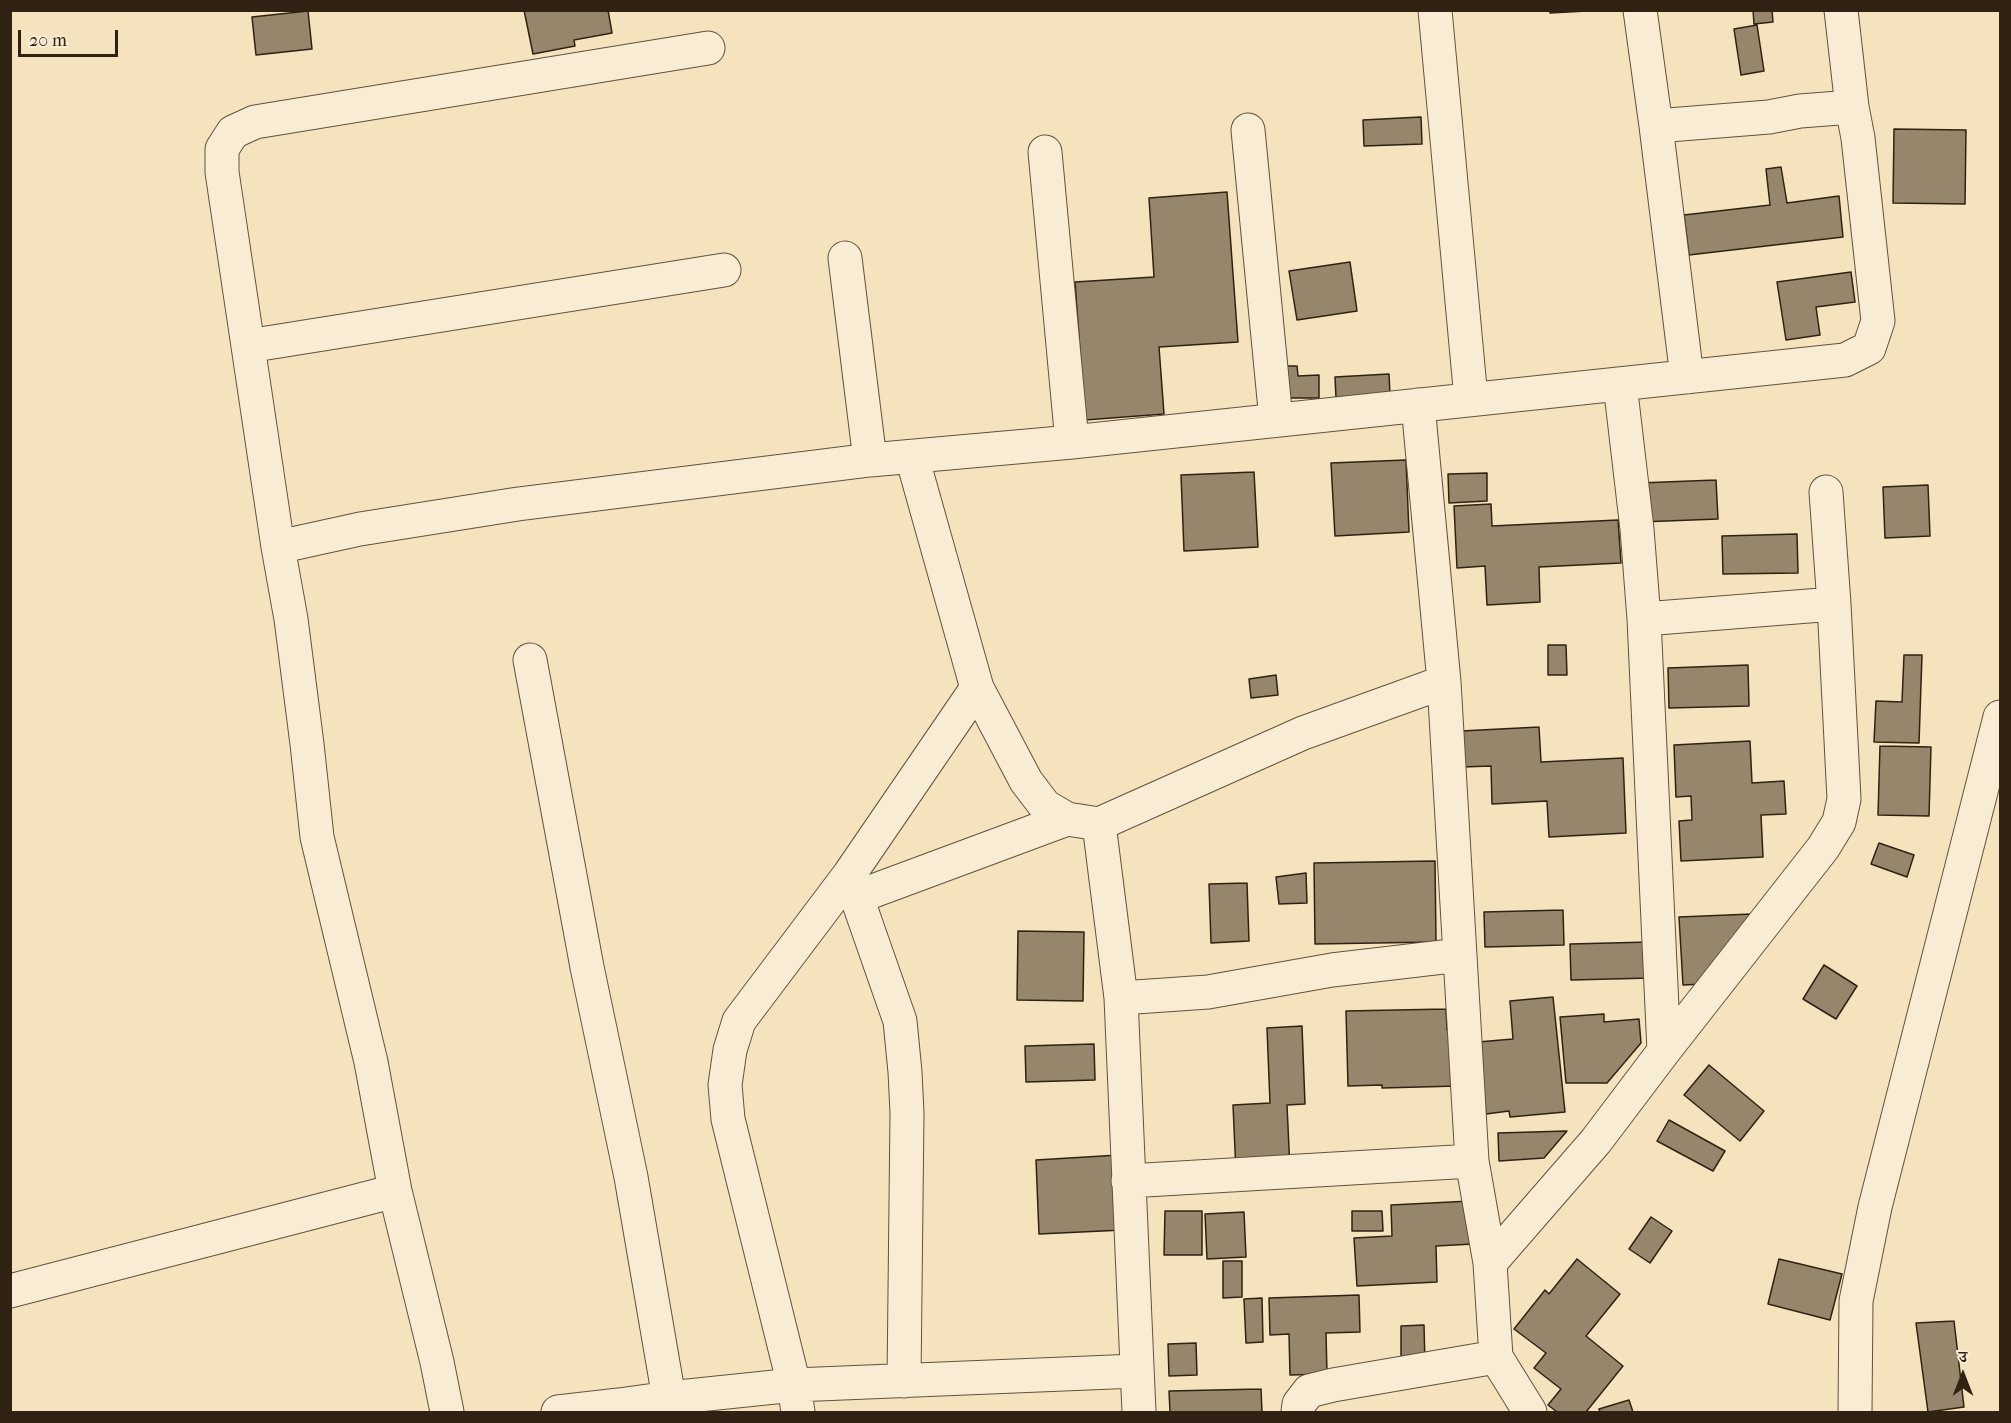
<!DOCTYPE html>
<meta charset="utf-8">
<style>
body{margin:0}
#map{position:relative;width:2011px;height:1423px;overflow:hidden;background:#f5e3bd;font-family:"IM FELL French Canon","Noto Serif Devanagari",serif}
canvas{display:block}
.frame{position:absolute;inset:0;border:12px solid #302212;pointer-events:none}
.north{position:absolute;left:1933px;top:1345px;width:60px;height:60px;-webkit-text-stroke:4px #f8edd4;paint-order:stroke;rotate:0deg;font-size:16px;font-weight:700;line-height:24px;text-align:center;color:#302212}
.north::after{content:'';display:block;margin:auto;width:21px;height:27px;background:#302212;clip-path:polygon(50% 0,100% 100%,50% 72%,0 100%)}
.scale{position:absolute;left:18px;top:30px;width:100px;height:27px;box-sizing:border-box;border:3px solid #302212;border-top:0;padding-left:8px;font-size:18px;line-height:21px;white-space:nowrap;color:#302212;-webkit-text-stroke:4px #f8edd4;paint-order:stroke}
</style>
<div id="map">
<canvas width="2011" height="1423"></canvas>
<div class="frame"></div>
<div class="north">उ</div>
<div class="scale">20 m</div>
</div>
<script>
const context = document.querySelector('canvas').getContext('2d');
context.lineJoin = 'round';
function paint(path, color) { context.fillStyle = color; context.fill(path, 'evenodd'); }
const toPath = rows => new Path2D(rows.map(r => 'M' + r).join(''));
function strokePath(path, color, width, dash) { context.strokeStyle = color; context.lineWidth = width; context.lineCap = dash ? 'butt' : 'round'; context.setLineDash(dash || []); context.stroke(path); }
const building = toPath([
 [524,10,608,10,612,33,574,40,575,46,533,54,524,10],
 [1550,10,1587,10,1587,11,1550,13,1550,10],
 [1753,10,1772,10,1773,22,1754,24,1753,10],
 [308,11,312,49,256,55,252,17,308,11],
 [1757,25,1764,71,1741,75,1734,29,1757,25],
 [1421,117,1422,144,1364,146,1363,120,1421,117],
 [1894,129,1966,130,1965,204,1893,203,1894,129],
 [1781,167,1787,203,1839,196,1843,237,1689,255,1684,215,1770,205,1766,169,1781,167],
 [1227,192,1238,342,1159,347,1164,414,1085,420,1075,282,1154,277,1149,198,1227,192],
 [1350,262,1357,311,1297,320,1289,271,1350,262],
 [1851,272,1855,302,1816,307,1820,335,1786,340,1777,282,1851,272],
 [1285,366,1297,366,1298,376,1319,375,1319,398,1286,398,1285,366],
 [1389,374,1390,395,1336,398,1335,377,1389,374],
 [1406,460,1409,532,1335,536,1331,463,1406,460],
 [1254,472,1258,547,1184,551,1181,475,1254,472],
 [1487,473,1487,501,1449,503,1448,474,1487,473],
 [1716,480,1718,519,1640,522,1639,483,1716,480],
 [1928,485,1930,536,1885,538,1883,487,1928,485],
 [1491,504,1492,526,1618,520,1621,563,1539,567,1540,602,1487,605,1485,566,1457,568,1454,506,1491,504],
 [1797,534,1798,573,1723,574,1722,536,1797,534],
 [1548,645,1566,645,1567,675,1548,675,1548,645],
 [1904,655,1922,655,1919,743,1874,742,1876,701,1902,702,1904,655],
 [1748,665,1749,706,1669,708,1668,668,1748,665],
 [1276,675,1278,695,1251,698,1249,679,1276,675],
 [1539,727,1541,762,1623,758,1626,833,1549,837,1547,801,1492,804,1491,766,1462,767,1461,731,1539,727],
 [1750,741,1752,783,1784,781,1786,814,1761,815,1763,857,1681,861,1679,821,1692,820,1691,796,1676,797,1674,745,1750,741],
 [1880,746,1931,747,1929,816,1878,815,1880,746],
 [1879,843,1914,855,1907,877,1871,864,1879,843],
 [1435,861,1436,942,1315,944,1314,863,1435,861],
 [1306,873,1307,903,1279,904,1276,877,1306,873],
 [1247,883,1249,941,1211,943,1209,884,1247,883],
 [1563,910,1564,945,1485,947,1484,912,1563,910],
 [1752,914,1705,984,1683,985,1679,917,1752,914],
 [1018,931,1084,932,1083,1001,1017,1000,1018,931],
 [1650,942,1651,978,1571,980,1570,944,1650,942],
 [1824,965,1857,986,1836,1019,1803,999,1824,965],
 [1553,997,1565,1112,1510,1117,1509,1111,1486,1114,1478,1042,1513,1039,1510,1001,1553,997],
 [1446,1009,1447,1030,1456,1030,1458,1086,1382,1088,1382,1085,1348,1086,1346,1011,1446,1009],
 [1604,1014,1604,1022,1639,1019,1641,1043,1607,1083,1566,1083,1560,1017,1604,1014],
 [1302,1026,1305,1104,1287,1105,1290,1170,1236,1172,1233,1105,1270,1103,1267,1028,1302,1026],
 [1094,1044,1095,1080,1026,1082,1025,1046,1094,1044],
 [1709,1065,1764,1111,1740,1141,1684,1095,1709,1065],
 [1669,1120,1725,1151,1713,1171,1657,1141,1669,1120],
 [1567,1131,1544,1158,1499,1161,1498,1133,1567,1131],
 [1119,1155,1123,1230,1039,1234,1036,1160,1119,1155],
 [1471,1201,1473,1244,1436,1246,1437,1282,1357,1286,1354,1238,1392,1236,1391,1205,1471,1201],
 [1165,1211,1202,1211,1202,1255,1164,1255,1165,1211],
 [1352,1211,1382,1211,1383,1231,1352,1231,1352,1211],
 [1244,1212,1246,1257,1207,1259,1205,1214,1244,1212],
 [1651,1217,1672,1231,1650,1263,1629,1249,1651,1217],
 [1577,1259,1620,1294,1586,1336,1623,1366,1586,1412,1557,1412,1548,1405,1561,1389,1534,1368,1546,1353,1514,1329,1545,1290,1549,1294,1577,1259],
 [1779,1259,1842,1274,1830,1320,1768,1304,1779,1259],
 [1223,1261,1242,1261,1242,1297,1223,1298,1223,1261],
 [1359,1295,1360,1332,1326,1333,1327,1374,1290,1375,1289,1334,1270,1335,1269,1298,1359,1295],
 [1262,1298,1263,1342,1246,1343,1244,1299,1262,1298],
 [1954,1321,1964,1407,1928,1412,1916,1323,1954,1321],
 [1424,1325,1425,1364,1401,1365,1401,1326,1424,1325],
 [1196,1343,1197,1375,1169,1376,1168,1344,1196,1343],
 [1261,1389,1262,1412,1170,1412,1169,1391,1261,1389],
 [1629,1400,1633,1412,1600,1412,1599,1409,1629,1400]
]);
paint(building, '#96866b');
strokePath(building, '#302212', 1.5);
const minor = toPath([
 [1435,10,1471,399],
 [1640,10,1656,126],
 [1248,130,1276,420],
 [1045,152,1072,442],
 [845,258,870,460],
 [248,346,724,270],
 [1687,377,1656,126,1769,117,1800,111,1852,107],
 [1418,405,1444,682,1472,1161,1490,1263],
 [912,457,977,688,1026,781,1045,806,1067,819,1099,824],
 [1826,492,1834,604],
 [278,547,360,529,518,504,870,460,1072,442,1845,360,1869,348,1878,321,1858,138,1852,107,1841,10],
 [1644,619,1834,604,1844,799,1839,822,1823,848,1664,1051],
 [530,660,587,967,631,1177,669,1398,619,1405],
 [977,688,849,875,739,1021,730,1050,725,1085,728,1119,794,1385,1137,1371],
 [849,875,900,1021,905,1072,907,1113,904,1381],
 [857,897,1067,819],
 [1121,998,1208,992,1332,970,1460,955],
 [1128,1181,1472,1161],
 [395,1191,371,1062,317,837,307,744,291,619,278,547,222,172,222,149,233,132,255,122,708,48],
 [10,1291,395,1191,437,1362,447,1412],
 [669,1398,794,1385,798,1412],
 [558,1412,619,1405,621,1412],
 [1139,1412,1121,998,1099,824,1303,733,1444,682],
 [1298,1412,1299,1404,1309,1391,1333,1385,1496,1357],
 [1530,1412,1496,1357,1490,1263,1596,1141,1664,1051,1644,619,1637,529,1620,384],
 [1855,1412,1856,1301,1875,1207,2000,717]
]);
strokePath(minor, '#61523d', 35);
strokePath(minor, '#f8edd4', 33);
</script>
